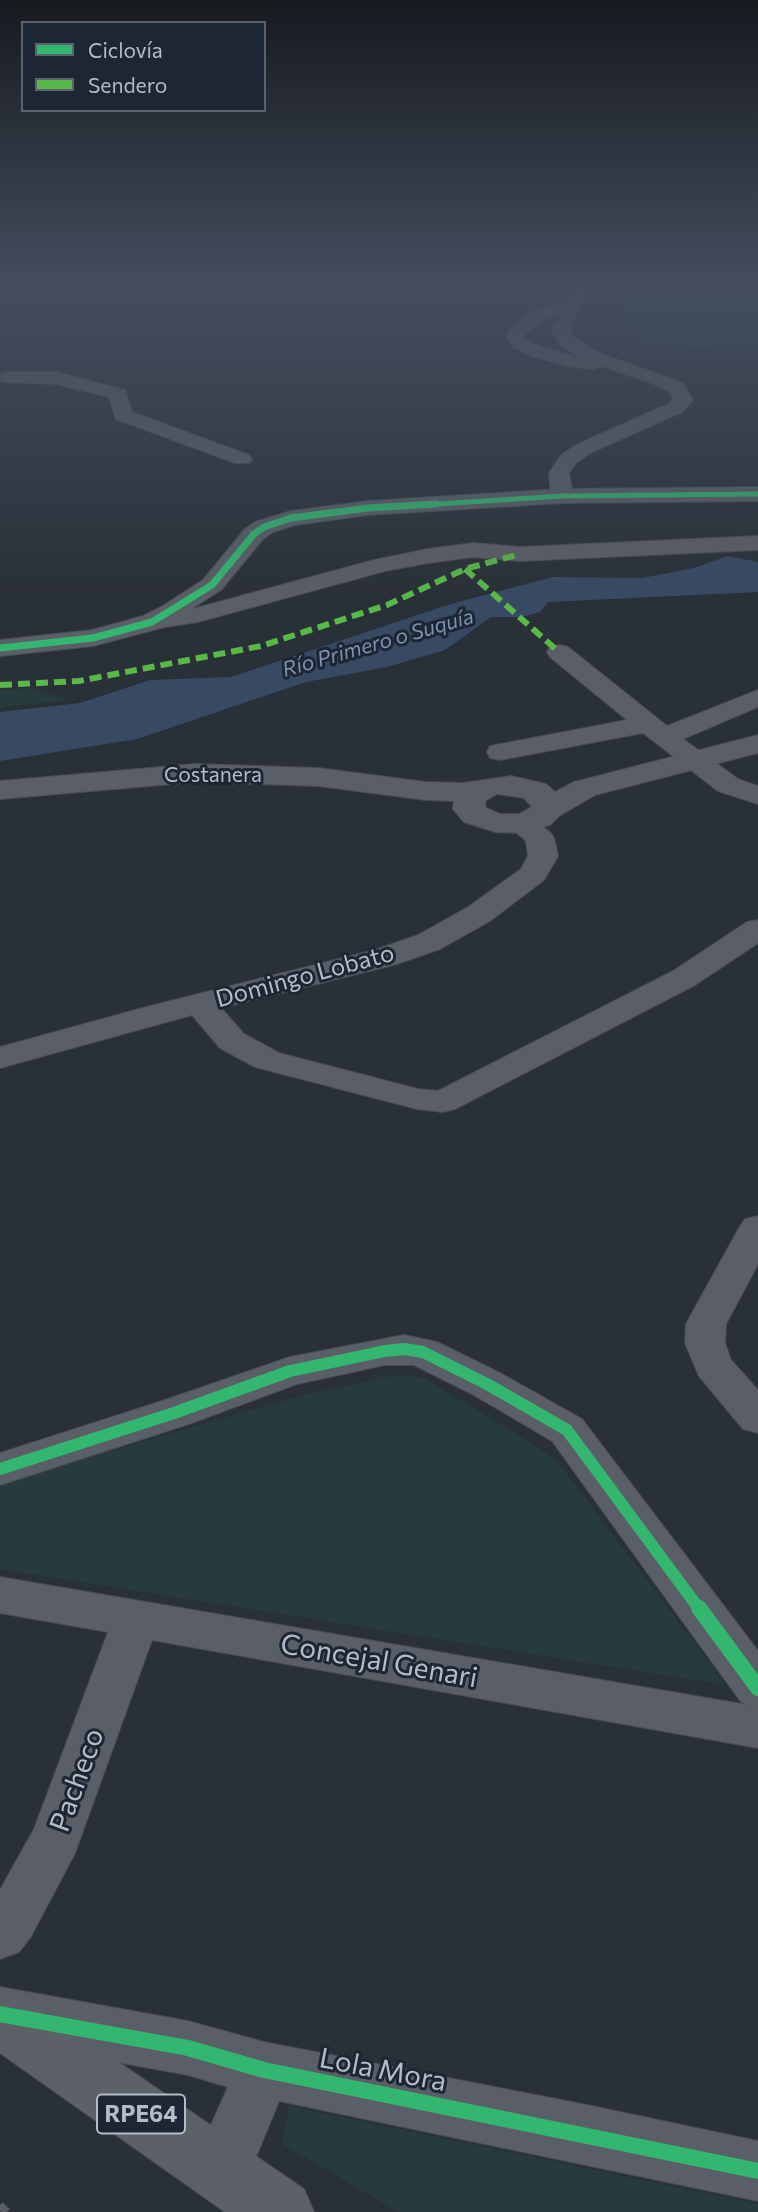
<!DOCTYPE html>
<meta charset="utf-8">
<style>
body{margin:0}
#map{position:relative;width:758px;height:2212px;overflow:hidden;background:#2a3038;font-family:Commissioner,sans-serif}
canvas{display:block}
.legend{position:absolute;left:21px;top:21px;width:245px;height:91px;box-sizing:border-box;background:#1d2633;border:2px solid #59626f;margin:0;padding:9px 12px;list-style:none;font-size:21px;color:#b4bcc9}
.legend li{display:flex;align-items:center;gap:14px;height:35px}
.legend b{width:35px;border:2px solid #59626f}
</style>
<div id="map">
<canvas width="758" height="2212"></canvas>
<ul class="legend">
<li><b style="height:9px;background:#33b770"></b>Ciclovía</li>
<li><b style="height:9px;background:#58b947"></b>Sendero</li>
</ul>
</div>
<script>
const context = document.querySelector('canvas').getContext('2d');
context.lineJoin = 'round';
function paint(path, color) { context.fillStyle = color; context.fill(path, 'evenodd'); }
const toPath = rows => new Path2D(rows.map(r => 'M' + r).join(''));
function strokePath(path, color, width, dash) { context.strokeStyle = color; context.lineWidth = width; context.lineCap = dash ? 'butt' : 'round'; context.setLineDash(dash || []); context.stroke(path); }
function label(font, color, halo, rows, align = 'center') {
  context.font = font + ' Commissioner,sans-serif'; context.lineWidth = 6; context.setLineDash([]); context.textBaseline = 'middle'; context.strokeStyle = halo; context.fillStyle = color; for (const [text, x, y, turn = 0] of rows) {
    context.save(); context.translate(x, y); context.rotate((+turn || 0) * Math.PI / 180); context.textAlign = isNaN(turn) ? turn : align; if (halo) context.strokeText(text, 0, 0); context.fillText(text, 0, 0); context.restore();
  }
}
paint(toPath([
 [618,290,758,290,758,352,642,344],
 [32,688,69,700,0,707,0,690],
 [396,1375,425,1378,555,1458,726,1685,0,1569,0,1483,300,1396],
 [289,2106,758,2204,758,2212,399,2212,282,2144]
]), '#273a3e');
paint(toPath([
 [728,556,758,562,758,592,548,602,540,612,522,617,491,617,445,650,387,667,306,682,137,739,0,761,0,712,80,703,150,680,231,677,454,603,553,577,642,578,694,568]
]), '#384963');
const minor = toPath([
 [573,290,589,290,569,330,574,338,602,354,683,383,693,400,682,412,590,453,576,463,569,473,573,496,569,500,562,502,555,500,551,496,549,473,561,455,576,445,668,404,673,399,668,391,657,385,601,366,593,369,572,367,531,356,513,347,506,334,509,330,533,311,566,302,573,290],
 [560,314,551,330,562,346,582,358,543,348,526,340,524,335,545,319,560,314],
 [8,372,56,372,125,390,132,412,249,455,252,459,249,463,235,463,116,419,109,397,56,384,1,382,1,374,8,372],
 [758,536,758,550,520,561,473,557,428,563,385,571,198,622,152,629,143,627,140,622,143,617,196,608,374,560,428,549,473,543,520,547,758,536],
 [559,645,568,647,667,726,758,690,758,707,683,739,738,779,758,786,758,804,718,791,643,733,500,760,490,758,487,752,490,746,627,720,550,657,547,652,550,647,559,645],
 [521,815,531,818,550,832,554,838,558,856,544,880,490,921,440,949,397,964,221,1008,244,1034,279,1053,418,1089,438,1091,673,971,747,922,758,920,758,943,695,985,455,1109,443,1112,417,1109,255,1067,220,1048,192,1015,0,1068,0,1047,150,1006,375,950,418,935,468,907,521,869,528,856,526,841,507,824,511,818,521,815],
 [758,1216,758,1264,726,1324,725,1343,731,1360,758,1390,758,1433,743,1429,699,1376,685,1343,686,1324,739,1228,745,1219,758,1216],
 [404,1335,437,1342,502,1374,582,1419,758,1651,758,1748,152,1640,75,1853,30,1938,19,1952,0,1959,0,1890,34,1829,108,1632,0,1613,0,1577,748,1705,741,1702,552,1441,472,1394,414,1365,385,1365,297,1384,189,1424,0,1485,0,1453,159,1402,290,1357,404,1335],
 [0,1987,188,2021,264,2042,587,2105,758,2141,758,2201,279,2101,242,2191,221,2200,200,2191,191,2170,228,2087,188,2075,0,2041,0,1987]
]);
const tertiary = toPath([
 [758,487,758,501,562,503,368,515,295,525,273,532,263,539,221,590,161,628,93,646,0,656,0,640,92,630,143,616,161,607,203,580,245,529,255,522,291,511,368,501,562,489,758,487],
 [758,735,758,753,595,795,559,816,550,825,521,833,495,832,464,822,453,809,454,801,426,800,318,786,196,782,0,799,0,781,196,764,318,768,426,782,463,783,511,776,546,784,555,792,574,782,758,735],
 [497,794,524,798,532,807,519,814,500,814,486,808,485,801,497,794]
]);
const primary = toPath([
 [0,1988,22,1996,304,2189,314,2212,225,2212,0,2053,0,1988]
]);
strokePath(minor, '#484c53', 2);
strokePath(tertiary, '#484c53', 2);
strokePath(primary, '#484c55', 2);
paint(minor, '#5a5e66');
paint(tertiary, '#5a5e66');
paint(primary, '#5c6168');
strokePath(toPath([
 [0,2205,7,2212]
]), '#595d64', 8, [10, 10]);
strokePath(toPath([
 [465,569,559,652],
 [0,685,79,681,261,646,387,605,465,569,520,554]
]), '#58b947', 6, [12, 6]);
strokePath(toPath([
 [408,506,562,496,758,494]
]), '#33b770', 5);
strokePath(toPath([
 [0,648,93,638,152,622,212,585,254,534,264,527,291,518,368,508,436,504]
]), '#33b770', 7);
strokePath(toPath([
 [0,1469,174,1413,290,1371,385,1351,404,1349,423,1352,487,1384,567,1430,700,1610]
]), '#33b770', 12);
strokePath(toPath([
 [699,1608,758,1688],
 [0,2014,188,2048,264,2070,758,2171]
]), '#33b770', 16);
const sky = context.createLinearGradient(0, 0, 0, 599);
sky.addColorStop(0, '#171a1f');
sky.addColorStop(0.48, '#444e5e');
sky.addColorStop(1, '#444e5e00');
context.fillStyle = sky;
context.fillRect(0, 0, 758, 599);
label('italic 21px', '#7c92b1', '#1d2633', [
 ["Río Primero o Suquía",378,643,-16]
]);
label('21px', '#b4bcc9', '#1d2633', [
 ["Costanera",213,775]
]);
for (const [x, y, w] of [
 [141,2114,88]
]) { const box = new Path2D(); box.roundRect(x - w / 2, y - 19.5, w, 39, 5); context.fillStyle = '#1d2633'; context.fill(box); strokePath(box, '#b4bcc9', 2); }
label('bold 23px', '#b4bcc9', null, [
 ["RPE64",141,2114]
]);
label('24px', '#b4bcc9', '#1d2633', [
 ["Domingo Lobato",305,976,-15]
]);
label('28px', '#b4bcc9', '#1d2633', [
 ["Concejal Genari",379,1661,10],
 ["Pacheco",77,1780,-70],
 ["Lola Mora",383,2070,11]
]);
</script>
